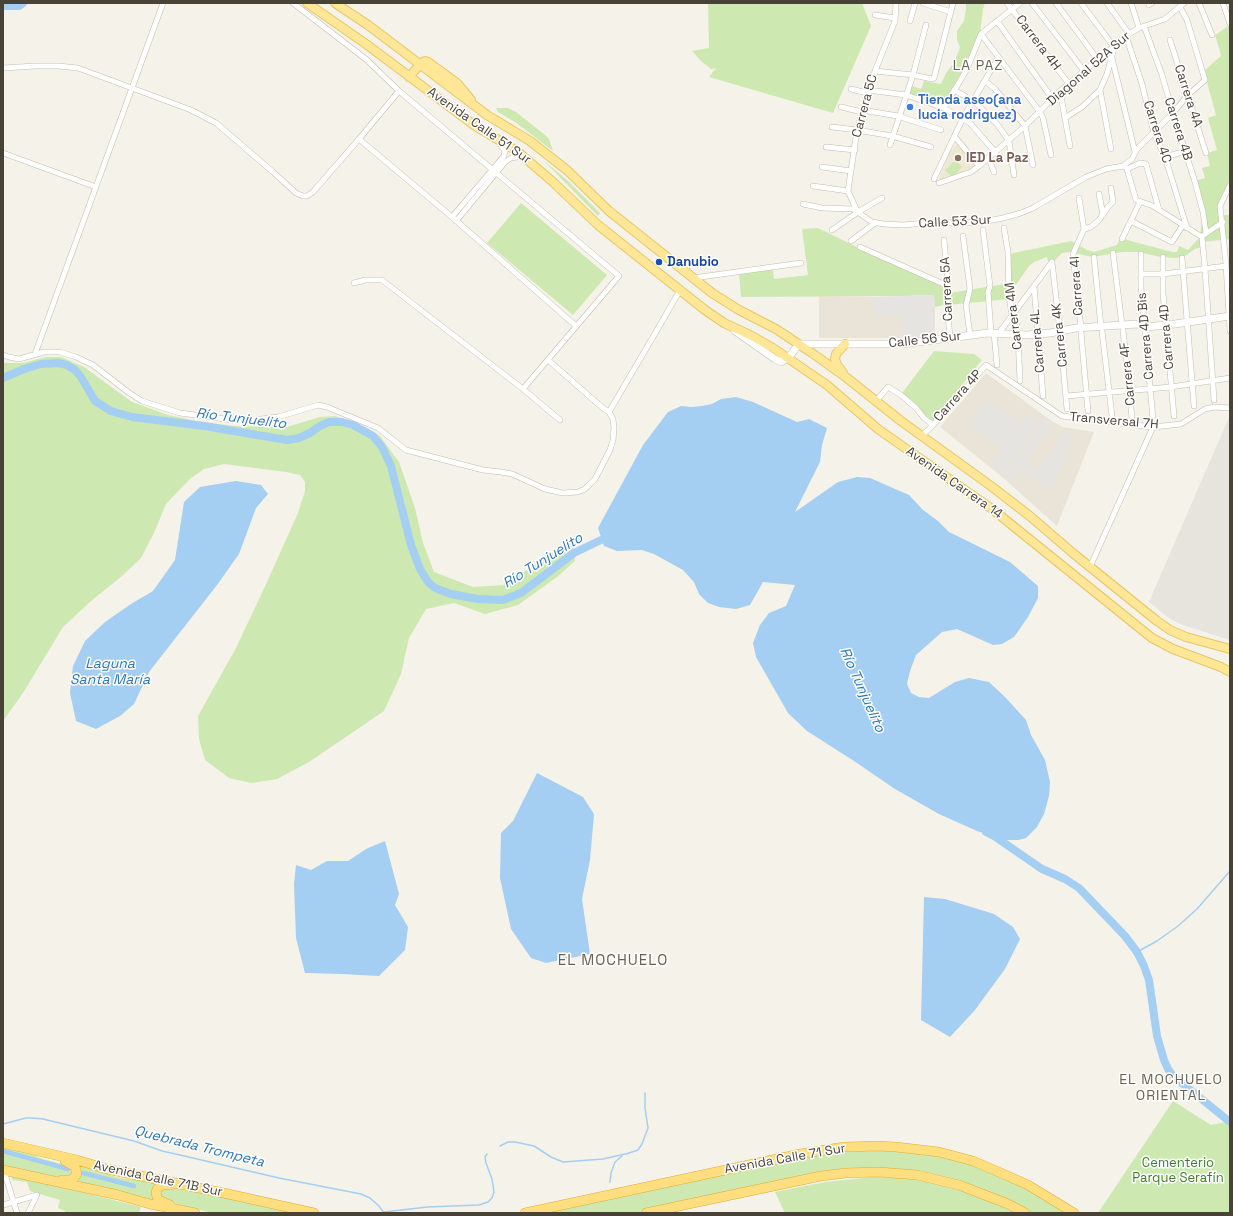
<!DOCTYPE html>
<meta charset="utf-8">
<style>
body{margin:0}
#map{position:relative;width:1233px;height:1216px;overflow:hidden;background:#f5f2e9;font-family:"Space Grotesk",sans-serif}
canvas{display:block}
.frame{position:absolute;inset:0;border:4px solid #484237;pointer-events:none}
</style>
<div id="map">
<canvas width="1233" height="1216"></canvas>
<div class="frame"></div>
</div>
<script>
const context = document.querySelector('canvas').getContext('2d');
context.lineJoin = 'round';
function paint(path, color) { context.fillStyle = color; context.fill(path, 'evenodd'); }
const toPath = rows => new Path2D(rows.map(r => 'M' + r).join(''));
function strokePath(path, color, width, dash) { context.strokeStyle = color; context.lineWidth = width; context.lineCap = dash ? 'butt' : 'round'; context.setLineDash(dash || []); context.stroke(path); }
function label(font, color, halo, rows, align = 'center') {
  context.font = font + ' "Space Grotesk",sans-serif'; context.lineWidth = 3; context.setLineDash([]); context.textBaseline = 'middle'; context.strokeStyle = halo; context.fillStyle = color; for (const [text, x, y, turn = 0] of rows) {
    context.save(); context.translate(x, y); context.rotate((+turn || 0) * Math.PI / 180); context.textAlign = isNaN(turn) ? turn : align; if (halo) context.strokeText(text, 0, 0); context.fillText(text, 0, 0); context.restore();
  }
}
paint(toPath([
 [819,296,874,297,874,315,903,315,903,338,819,338],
 [986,373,1053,422,1063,427,1094,432,1057,526,1001,476,940,427]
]), '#e9e4d7');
paint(toPath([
 [1230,415,1230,640,1183,625,1170,619,1149,602]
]), '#e7e3dd');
paint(toPath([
 [957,144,975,165,967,172,938,181,950,152]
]), '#eee8d2');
paint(toPath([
 [708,3,862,3,871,26,833,113,709,77,716,68,711,69,701,61,692,51,709,48],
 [966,3,985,3,983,9,980,34,966,66,951,90,943,106,907,95,909,85,921,89,924,81,941,84,946,73,955,61,960,47,957,40,957,31,964,21,966,9],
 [1230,25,1230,180,1219,202,1222,215,1230,215,1230,239,1202,242,1202,247,1195,249,1185,256,1176,258,1160,257,1139,252,1123,252,1092,257,1070,252,1062,253,1053,262,1048,261,1047,257,1034,262,1029,266,1013,289,1010,299,948,305,949,293,1011,283,1009,254,1071,241,1077,244,1087,250,1094,252,1117,245,1120,238,1172,252,1177,252,1179,246,1188,250,1200,237,1203,212,1195,181,1205,178,1202,168,1210,166,1207,153,1217,150,1208,118,1216,115,1204,71,1221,56,1220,51,1215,35],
 [496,108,508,108,516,112,545,135,549,139,553,151,515,122,498,112],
 [543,160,567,180,600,213,598,216],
 [956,160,962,167,952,177,945,170],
 [521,203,607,275,573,315,487,243],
 [818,228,869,253,944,287,944,305,935,307,933,295,903,296,741,297,739,273,773,269,774,279,808,275,802,229],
 [934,351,974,354,982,360,930,425,915,410,899,397],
 [46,357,61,357,84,367,132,402,168,415,201,422,235,426,287,427,320,417,335,416,356,423,380,436,399,462,415,508,423,543,434,572,473,587,504,585,559,549,572,537,575,561,557,577,518,605,485,614,454,603,426,609,409,638,401,674,384,711,309,762,277,779,252,783,229,778,205,760,199,739,198,716,236,648,267,582,298,513,305,491,305,482,300,475,286,472,224,464,204,469,190,479,166,504,154,533,141,558,122,576,91,601,63,627,23,693,3,721,3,363,23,363],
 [1173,1101,1211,1125,1230,1121,1230,1213,1098,1213],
 [3,1146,27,1152,43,1159,69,1166,74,1171,68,1179,46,1174,35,1174,3,1167],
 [858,1149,888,1149,940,1156,979,1167,1018,1183,1068,1213,1032,1213,1006,1200,892,1170,778,1182,634,1213,541,1213,816,1154],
 [78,1165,120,1178,158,1183,156,1202,75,1183],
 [12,1176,93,1195,141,1207,139,1213,65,1213,65,1211,58,1208,60,1200,30,1191,27,1182,12,1180],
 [873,1177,902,1178,931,1182,958,1190,987,1200,1015,1213,785,1213,775,1192,825,1182],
 [169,1187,235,1199,300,1213,212,1213,165,1201,159,1196,160,1190]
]), '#cde9b1');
paint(toPath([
 [934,295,935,307,935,336,903,338,903,316,874,315,874,297],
 [986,399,1021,423,1028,414,1038,421,1003,473,991,464,1002,449,969,424],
 [1044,417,1053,423,1027,461,1038,470,1065,432,1073,435,1051,491,1021,470,1011,483,1003,476]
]), '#e6e4e0');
paint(toPath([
 [736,397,753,402,797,422,809,419,827,428,822,445,820,462,795,512,838,482,857,477,870,478,909,495,923,510,938,521,949,532,1010,562,1038,586,1038,598,1028,617,1014,637,1002,644,993,645,957,629,942,632,916,655,910,671,907,684,911,693,919,697,929,698,955,682,969,678,989,682,1005,697,1026,720,1031,735,1045,760,1050,782,1049,796,1044,814,1037,827,1026,838,1018,840,1005,840,977,831,939,814,895,789,854,761,807,731,788,713,756,657,753,643,760,625,769,613,786,606,795,585,763,582,750,605,736,609,719,607,708,603,699,594,694,582,683,570,654,554,642,550,617,551,604,546,598,528,643,445,668,412,681,406,691,407,702,406,712,404,721,399],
 [236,481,261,485,268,494,256,508,239,554,217,585,149,672,134,704,120,716,96,729,76,721,70,693,73,666,85,641,105,622,131,604,153,591,175,560,184,502,200,487],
 [537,773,583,797,594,814,590,860,582,899,590,954,546,963,531,958,511,929,500,878,501,833,513,821],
 [385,841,399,894,395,905,408,927,405,950,379,976,342,974,305,973,296,938,294,884,296,865,311,870,327,861,348,861,366,849],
 [924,897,945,899,994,914,1013,927,1020,939,1005,969,975,1010,950,1037,921,1020]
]), '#a4cef2');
strokePath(toPath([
 [1137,952,1157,941,1178,926,1197,909,1230,871],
 [3,1124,26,1118,32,1118,43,1119,134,1141,162,1151,180,1155,279,1178,361,1194,370,1198,379,1206,384,1213],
 [500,1146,508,1142,515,1142,534,1146,551,1157,563,1162,603,1159,625,1154],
 [626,1154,638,1150,642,1144,648,1128,645,1108,645,1093],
 [610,1182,611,1173,615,1162,622,1156],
 [384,1212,427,1207,479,1205,488,1202,492,1198,494,1192,492,1179,486,1163,485,1157,487,1154]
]), '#a4cef2', 1.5);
strokePath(toPath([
 [3,1151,68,1169],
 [83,1173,134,1186]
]), '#a4cef2', 4.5);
strokePath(toPath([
 [3,6,19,6,23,3],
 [3,378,24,369,41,364,58,363,67,365,75,370,81,377,95,401,111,411,132,417,204,426,287,440,299,438,310,433,320,426,329,422,342,422,353,425,373,436,382,447,391,466,411,545,420,569,428,582,435,588,451,594,478,599,503,600,521,593,574,553,601,540,611,537],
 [986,832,994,836,1042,869,1065,879,1079,888,1125,936,1137,952,1144,966,1149,980,1157,1036,1164,1060,1168,1069,1173,1076,1230,1122]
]), '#a4cef2', 8);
const minor = toPath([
 [293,3,367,60,399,91,619,276,523,389],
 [923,3,951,12],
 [1007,3,1069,84],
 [1032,3,1084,71],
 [1056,3,1098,60],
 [1107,3,1129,34],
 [1131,3,1139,28],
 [1199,3,1212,35],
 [1223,3,1230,24],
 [1149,5,1152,3],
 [875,15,895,18],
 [910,21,915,3],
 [997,21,1052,98],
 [1144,26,1162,75,1173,113,1195,182,1203,212,1206,233],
 [981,34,1040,112,1043,118,1051,155],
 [1126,36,1142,84,1154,133,1165,157,1187,228],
 [1170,40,1206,153],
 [1112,58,1135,152],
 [3,68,35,66,58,66,78,68,191,110,216,123,273,172,296,193,303,196,307,196,313,192,359,139],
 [875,71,913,75,932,79,934,78,953,3],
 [985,81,995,89,1025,126,1033,165],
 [851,89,867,93],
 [868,90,906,95,944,108,970,123,996,153],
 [954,90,965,96],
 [1100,90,1111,149],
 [399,91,359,139,452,217,576,326],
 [1060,91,1070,146],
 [974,101,997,124,1009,141,1014,175],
 [841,107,862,112],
 [944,108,967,69,981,34,1020,3],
 [862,110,898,116,941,130],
 [1065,118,1082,107,1100,90,1107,74,1113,52,1114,47,1081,3],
 [832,127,857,130,892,136,931,147],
 [955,137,979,166],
 [890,145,913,75,926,25],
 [826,147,855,150],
 [3,153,96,187],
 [1165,157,1186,151],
 [989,159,994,172],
 [1123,166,1127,169,1136,200,1153,206,1202,237],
 [822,167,851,171],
 [1127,169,1140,163,1146,164,1159,210],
 [934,179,963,118,998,58],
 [939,183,962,175,971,172,979,166,1025,126,1060,91,1129,34,1139,28,1165,19,1184,3],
 [1230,185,1220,206,1226,264,1230,331],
 [813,186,848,191],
 [1099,194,1103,215],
 [1079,198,1084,229,1073,254,1081,328],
 [803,204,822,208,853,209,872,222,884,224,903,225,937,222,961,223,982,222,1003,218,1021,213,1033,208,1086,177,1106,169,1123,166,1132,159,1137,149,1173,113,1188,95,1205,80,1187,20,1180,7],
 [857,211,848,191,857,130,875,71,895,21,896,3],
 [452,217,504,156,505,151,500,144],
 [456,221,505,162,511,158,523,156],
 [1131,221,1172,242,1183,225],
 [1004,228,1008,252,1009,296,1012,315,1016,321,1018,335,1020,381],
 [1084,229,1091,227,1099,220,1108,207,1113,202,1111,188],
 [832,230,858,212,882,198],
 [983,230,990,286,988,292,991,333],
 [1204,235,1223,222],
 [963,236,970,289,966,305,970,335],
 [1202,237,1205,269,1214,400],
 [1122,239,1140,202],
 [944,240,949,293,947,304,950,338],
 [851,241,875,223],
 [860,247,948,286],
 [1113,253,1122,325],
 [1141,254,1141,288,1153,419],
 [1094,257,1101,327],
 [1163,257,1163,293,1174,416],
 [1182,258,1194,406],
 [1052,262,1060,331,1067,409],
 [1141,274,1163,274,1226,266],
 [693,278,801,263],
 [354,283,365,280,382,280,523,389,560,420],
 [1034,286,1043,396],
 [1123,330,1132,418],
 [1102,331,1112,416],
 [1081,332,1088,411],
 [994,333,997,365],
 [999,333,1052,262],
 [35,354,163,3],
 [3,355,9,357,19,359,44,352,60,352,76,357,93,365,128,392,142,401,180,413,233,420,253,420,278,417,318,405,327,407,378,428,406,450,483,470,501,472,512,474,545,489,563,493,578,492,585,489,595,479,610,450,613,440,614,428,613,419,609,412,660,325,680,290],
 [548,360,604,409,609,412],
 [1066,396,1171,387,1230,378],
 [876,401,888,387,901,395,916,408,924,418,933,425,986,365,1062,416,1153,427,1181,424,1205,409,1214,407,1230,408],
 [922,436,933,425],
 [1090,567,1153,427],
 [4,1171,17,1213],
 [3,1205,37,1195],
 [28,1213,37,1195]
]);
const tertiary = toPath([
 [1146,327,1175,324,1230,316],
 [735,331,775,359,781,362,788,358,799,344,902,344,988,333,1027,335,1050,333,1076,328,1137,324,1150,326]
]);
const primary = toPath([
 [307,3,366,44,474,125,518,152,553,182,598,225,705,310,724,323,750,335,773,348,827,385,878,429,992,509,1152,638,1173,649,1221,667,1230,672],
 [335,3,368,25,487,115,530,141,568,171,609,211,712,293,739,310,776,329,812,353,847,378,901,421,991,486,1031,517,1074,554,1157,621,1170,630,1186,637,1230,649],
 [409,77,421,63,425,61,428,62,457,83,471,100],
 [843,373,837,365,835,359,836,354,845,344]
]);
const trunk = toPath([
 [3,1143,77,1160,107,1169,228,1194,314,1213],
 [3,1170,118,1195,150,1204,195,1213],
 [62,1180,72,1180,77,1174,75,1167,65,1161],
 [170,1205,159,1200,157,1197,156,1192,158,1188,162,1185,171,1185],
 [525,1213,800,1154,844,1147,878,1146,896,1147,939,1152,973,1161,1001,1173,1028,1185,1074,1213],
 [646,1213,821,1176,846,1173,879,1172,917,1175,959,1185,1008,1204,1025,1213]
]);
strokePath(minor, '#c3bdae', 6);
strokePath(tertiary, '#c3bdae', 8);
strokePath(primary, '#e6c665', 10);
strokePath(trunk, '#e1ab36', 10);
strokePath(minor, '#fff', 5);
strokePath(tertiary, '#fff', 7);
strokePath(primary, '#ffe797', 8);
strokePath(trunk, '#ffde80', 9);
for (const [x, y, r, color] of [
 [910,107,4,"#3f7fe0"],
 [958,158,4,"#8d6e63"],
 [659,262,4,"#1a4fb4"]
]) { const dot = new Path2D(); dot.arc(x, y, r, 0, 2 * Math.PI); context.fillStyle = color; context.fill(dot); strokePath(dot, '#fff', 1.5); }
label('13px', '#484237', '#fff', [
 ["Carrera 4H",1038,43,53],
 ["Diagonal 52A Sur",1089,69,-41],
 ["Carrera 4A",1188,96,72],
 ["Carrera 5C",865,106,-75],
 ["Avenida Calle 51 Sur",479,126,35],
 ["Carrera 4B",1178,129,72],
 ["Carrera 4C",1157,132,72],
 ["Calle 53 Sur",955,222,-3],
 ["Carrera 4I",1077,286,-94],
 ["Carrera 5A",947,289,-93],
 ["Carrera 4M",1014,316,-97],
 ["Carrera 4K",1060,335,-96],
 ["Carrera 4D Bis",1146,336,-95],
 ["Carrera 4D",1167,337,-95],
 ["Calle 56 Sur",925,340,-6],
 ["Carrera 4L",1038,341,-95],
 ["Carrera 4F",1128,374,-96],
 ["Carrera 4P",958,396,-48],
 ["Transversal 7H",1114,421,5],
 ["Avenida Carrera 14",954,483,35],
 ["Avenida Calle 71 Sur",785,1159,-10],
 ["Avenida Calle 71B Sur",158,1179,12]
]);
label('bold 13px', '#366cbe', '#fff', [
 ["Tienda aseo(ana",918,100],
 ["lucia rodriguez)",918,115]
], 'left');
label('bold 13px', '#785e54', '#fff', [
 ["IED La Paz",966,158]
], 'left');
label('bold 13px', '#164399', '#fff', [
 ["Danubio",667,262]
], 'left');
label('13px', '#437c28', '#fff', [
 ["Cementerio",1178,1163],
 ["Parque Serafín",1178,1178]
]);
context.letterSpacing = '1px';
label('14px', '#6b614e', '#fff', [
 ["LA PAZ",978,66],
 ["EL MOCHUELO",1171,1080],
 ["ORIENTAL",1171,1096]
]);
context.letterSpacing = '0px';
label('italic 14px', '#2d75b7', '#fff', [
 ["Río Tunjuelito",241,419,7],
 ["Río Tunjuelito",543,561,-32],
 ["Laguna",110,664],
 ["Santa María",110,680],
 ["Río Tunjuelito",862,690,66],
 ["Quebrada Trompeta",199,1147,14]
]);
context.letterSpacing = '1px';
label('15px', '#6b614e', '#fff', [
 ["EL MOCHUELO",613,961]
]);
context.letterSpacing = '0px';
</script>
